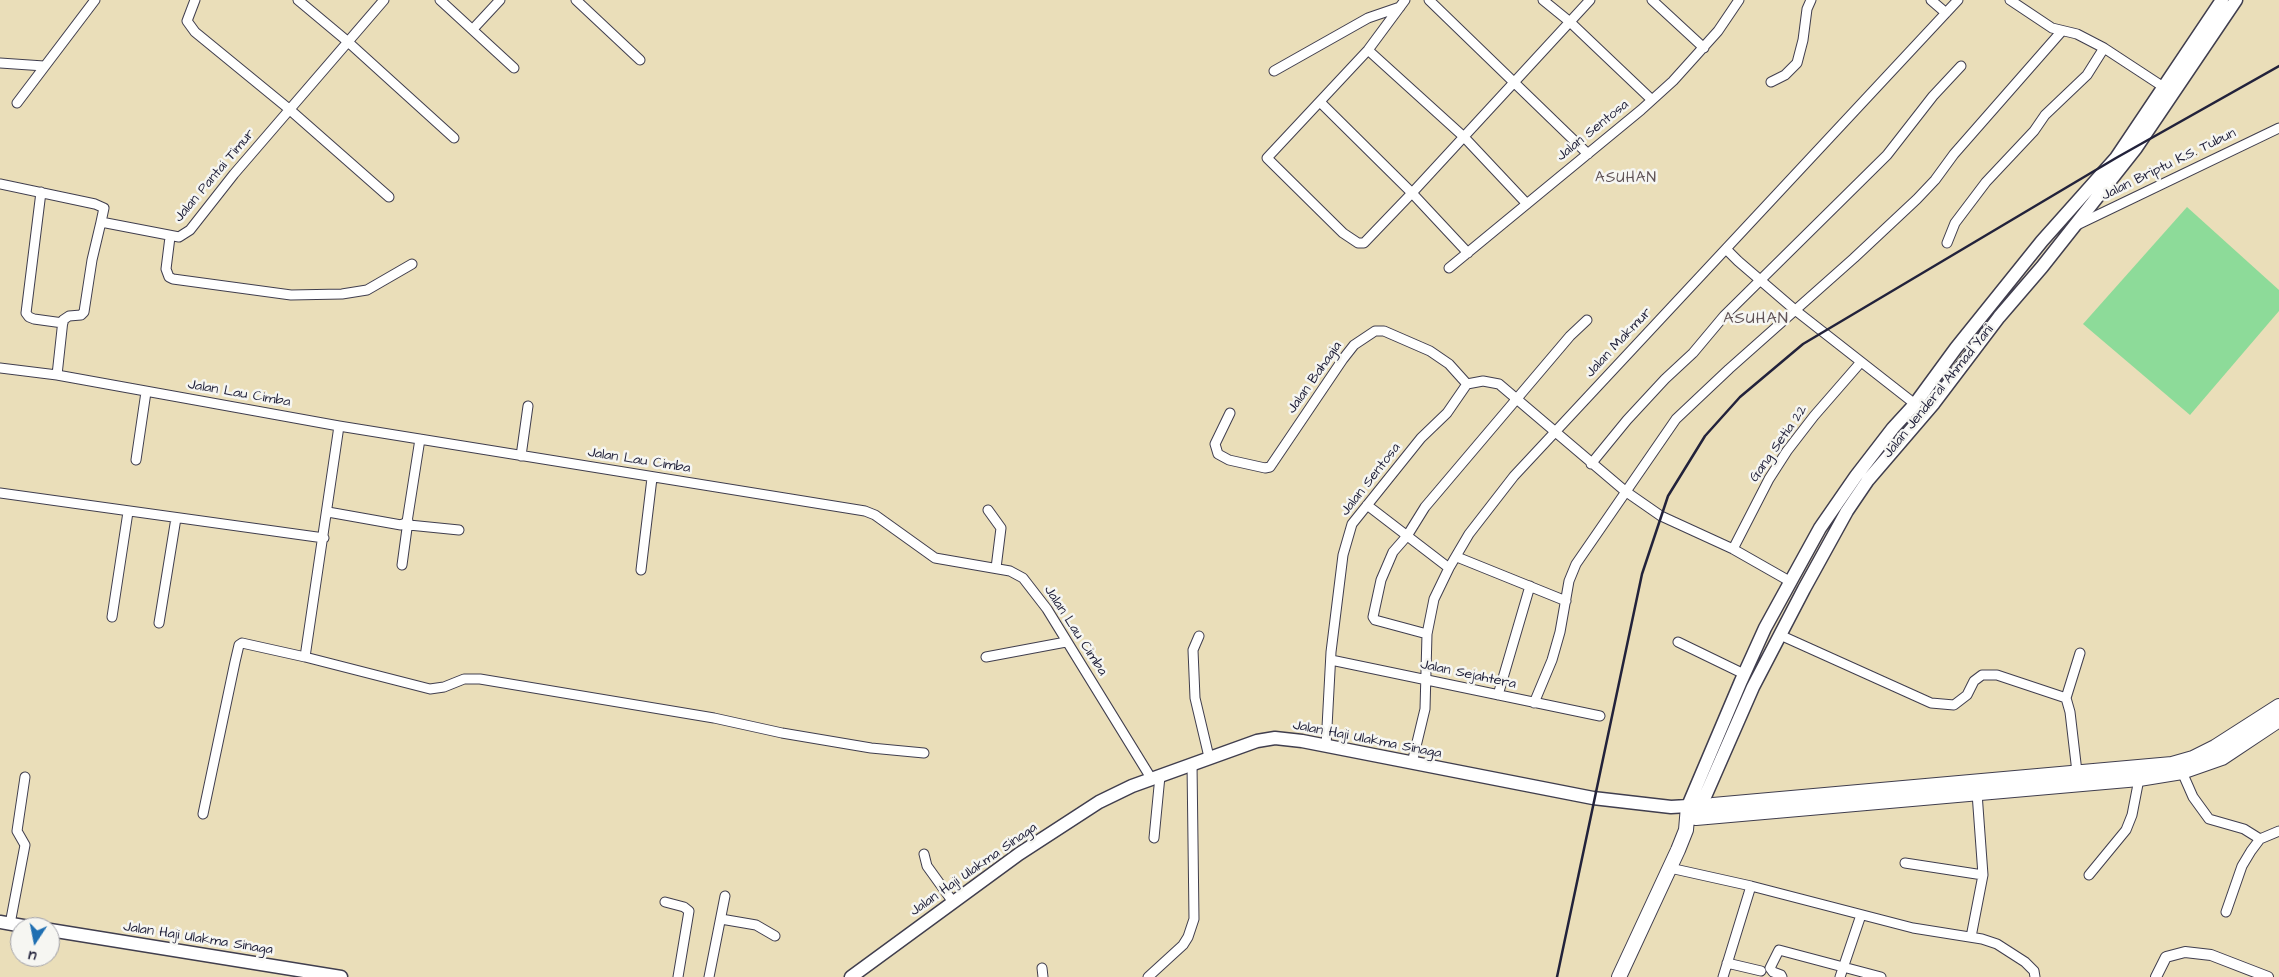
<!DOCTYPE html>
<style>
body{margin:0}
#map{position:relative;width:2279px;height:977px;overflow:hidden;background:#eadeb9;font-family:"Architects Daughter",sans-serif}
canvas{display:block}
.north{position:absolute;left:10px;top:917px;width:50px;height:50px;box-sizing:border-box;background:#f6f6f2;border:1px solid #a1a1a9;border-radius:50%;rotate:191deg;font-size:14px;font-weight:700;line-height:20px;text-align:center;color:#22223b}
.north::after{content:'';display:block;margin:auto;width:18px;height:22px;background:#1f6fb2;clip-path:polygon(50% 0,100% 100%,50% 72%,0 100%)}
</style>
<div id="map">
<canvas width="2279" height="977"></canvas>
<div class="north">U</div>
</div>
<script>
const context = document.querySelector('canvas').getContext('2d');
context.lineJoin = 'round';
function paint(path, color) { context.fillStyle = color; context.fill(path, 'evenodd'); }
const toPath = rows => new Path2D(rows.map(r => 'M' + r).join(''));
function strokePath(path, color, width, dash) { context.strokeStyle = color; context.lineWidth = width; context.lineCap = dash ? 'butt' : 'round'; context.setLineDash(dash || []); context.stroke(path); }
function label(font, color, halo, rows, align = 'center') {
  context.font = font + ' "Architects Daughter",sans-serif'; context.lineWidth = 5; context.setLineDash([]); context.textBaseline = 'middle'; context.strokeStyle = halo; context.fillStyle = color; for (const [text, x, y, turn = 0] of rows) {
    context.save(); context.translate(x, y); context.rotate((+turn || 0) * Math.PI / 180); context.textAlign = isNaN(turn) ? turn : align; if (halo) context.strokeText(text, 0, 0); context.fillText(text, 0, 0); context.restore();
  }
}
paint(toPath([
 [2187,207,2279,290,2279,311,2190,415,2083,324]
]), '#8ddb99');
const minor = toPath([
 [195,0,187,21,195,32,289,109,389,197],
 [298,0,347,41,454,138],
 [440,0,514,68],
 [576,0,640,60],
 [1405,0,1368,50,1267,158,1343,233,1358,243,1364,243,1412,193,1590,0],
 [1429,0,1588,154],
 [1543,0,1570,22,1652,100],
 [1652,0,1704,48],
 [1931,0,1946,13],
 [2010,0,2052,28,2077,34,2104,48,2165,88],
 [473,29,500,0],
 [1368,50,1464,137,1527,204],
 [0,63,44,66],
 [1274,71,1368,18,1400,7],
 [1771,82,1785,75,1797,63,1803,40,1807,9,1811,0],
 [1320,102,1412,193,1468,253],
 [17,103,95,0],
 [0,184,95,204,104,208,101,222,179,237,190,230,234,174,384,0],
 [41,192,26,313,29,317,34,319,63,323],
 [2077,225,2279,128],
 [170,237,166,269,169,277,173,279,291,295,342,294,367,290,412,264],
 [1947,243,1955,223,1986,182,2034,131,2045,115,2087,75,2104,48],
 [1726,249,1738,261,1795,310,1915,404],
 [1449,268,1641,110,1673,81,1718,31,1739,0],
 [0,368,57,375,339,426,865,511,875,515,935,558,1010,571,1023,578,1047,609,1151,778],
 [57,375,63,320,69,316,81,315,84,312,92,260,101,222],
 [1230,413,1215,444,1218,454,1229,460,1265,468,1270,467,1343,359,1354,345,1375,331,1384,331,1430,351,1449,364,1467,384],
 [521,456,528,406],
 [136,460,146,392],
 [1591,464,1627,420,1665,379,1693,353,1724,316,1887,155,1933,96,1961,66],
 [0,493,324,538],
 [1367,505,1449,568],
 [988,510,1001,528,996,568],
 [328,512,401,525,407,522,420,439],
 [409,525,459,530],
 [1733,549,1769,479,1787,451,1814,416,1861,362],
 [1457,557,1566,601],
 [402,565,408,521],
 [641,570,652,478],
 [112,617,128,512],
 [159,623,176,518],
 [1427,634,1375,620,1373,617,1381,580,1393,552,1407,536,1425,507,1570,336,1587,320],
 [1780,635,1931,703,1954,705,1967,695,1974,681,1982,675,1997,675,2066,698,2070,712,2077,772],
 [1199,636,1193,650,1195,698,1209,757],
 [1678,642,1744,674],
 [305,657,339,426],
 [986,657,1066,642],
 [1331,660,1600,716],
 [1498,695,1530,586],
 [2066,698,2080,653],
 [1534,703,1552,660,1560,632,1569,581,1576,564,1676,419,1729,369,1854,258,1917,199,1935,180,1954,154,2061,32],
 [1326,746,1331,652,1343,555,1352,524,1421,438,1447,413,1467,384,1483,381,1499,384,1625,491,1661,516,1733,549,1791,582],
 [1412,763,1425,709,1427,634,1434,599,1449,568,1469,534,1514,476,1958,0],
 [2182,772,2193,797,2209,819,2244,829,2260,839],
 [203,814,235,662,239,645,242,643,305,657,430,689,444,687,464,679,480,679,714,718,782,733,871,748,924,753],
 [1154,838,1160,776],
 [924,854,927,866,953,902],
 [1905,863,1983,875],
 [1670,868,1751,886,1913,928,1982,939,1997,944,2025,962,2034,971,2035,977],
 [2089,875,2126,830,2132,815,2139,779],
 [665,902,684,907,689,911,678,977],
 [2226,912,2242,866,2251,851,2260,839,2279,831],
 [721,919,756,925,775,936],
 [10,924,25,845,17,831,25,777],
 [1971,937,1983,875,1977,793],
 [1727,963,1761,971],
 [1042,968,1043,977],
 [709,977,725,896],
 [1148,977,1183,945,1188,937,1194,919,1192,764],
 [1723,977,1751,886],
 [1782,977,1781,975,1773,972,1770,968,1779,950,1881,977],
 [1840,977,1861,915]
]);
const tertiary = toPath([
 [2156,977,2166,957,2185,952,2211,955,2268,977]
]);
const primary = toPath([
 [1700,808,1753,687,1804,589,1847,511,1868,480,1934,403,1999,317,2042,267,2136,148,2236,0],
 [0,922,29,927],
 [50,930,341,977],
 [851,977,1019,854,1099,802,1132,786,1257,741,1275,738,1302,741,1593,798,1671,807,1688,806,1741,681,1765,628,1820,528,1856,476,1893,428,1915,404,1956,348,2042,241,2116,158,2222,0]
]);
const trunk = toPath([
 [1688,816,1696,818,2139,779,2182,772,2222,758,2279,720],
 [1619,977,1678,850,1686,830,1688,806,1700,808,1713,805,2172,764,2193,758,2215,747,2279,706]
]);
strokePath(minor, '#403e4e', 11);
strokePath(tertiary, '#403e4e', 12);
strokePath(primary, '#403e4e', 15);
strokePath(trunk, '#403e4e', 16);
strokePath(minor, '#fff', 9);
strokePath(tertiary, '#fff', 10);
strokePath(primary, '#fff', 12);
strokePath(trunk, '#fff', 14);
strokePath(toPath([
 [1557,977,1642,574,1668,496,1705,436,1740,397,1803,344,2116,158,2279,66]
]), '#22223b', 2.5);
label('14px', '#22223b', '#f6f6f2', [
 ["Jalan Sentosa",1593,131,-39],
 ["Jalan Briptu K.S. Tubun",2169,165,-26],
 ["Jalan Pantai Timur",215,176,-50],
 ["Jalan Makmur",1619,343,-47],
 ["Jalan Bahagia",1315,378,-55],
 ["Jalan Jenderal Ahmad Yani",1939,392,-51],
 ["Jalan Lau Cimba",239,394,10],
 ["Gang Setia 22",1779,444,-55],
 ["Jalan Lau Cimba",639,461,9],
 ["Jalan Sentosa",1371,480,-52],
 ["Jalan Lau Cimba",1075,631,57],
 ["Jalan Sejahtera",1468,675,12],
 ["Jalan Haji Ulakma Sinaga",1367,740,11],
 ["Jalan Haji Ulakma Sinaga",974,870,-35],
 ["Jalan Haji Ulakma Sinaga",198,939,9]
]);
context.letterSpacing = '1px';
label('15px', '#605356', '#f6f6f2', [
 ["ASUHAN",1626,179]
]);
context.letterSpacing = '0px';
context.letterSpacing = '1px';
label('16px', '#605356', '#f6f6f2', [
 ["ASUHAN",1756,320]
]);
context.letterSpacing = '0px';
</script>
